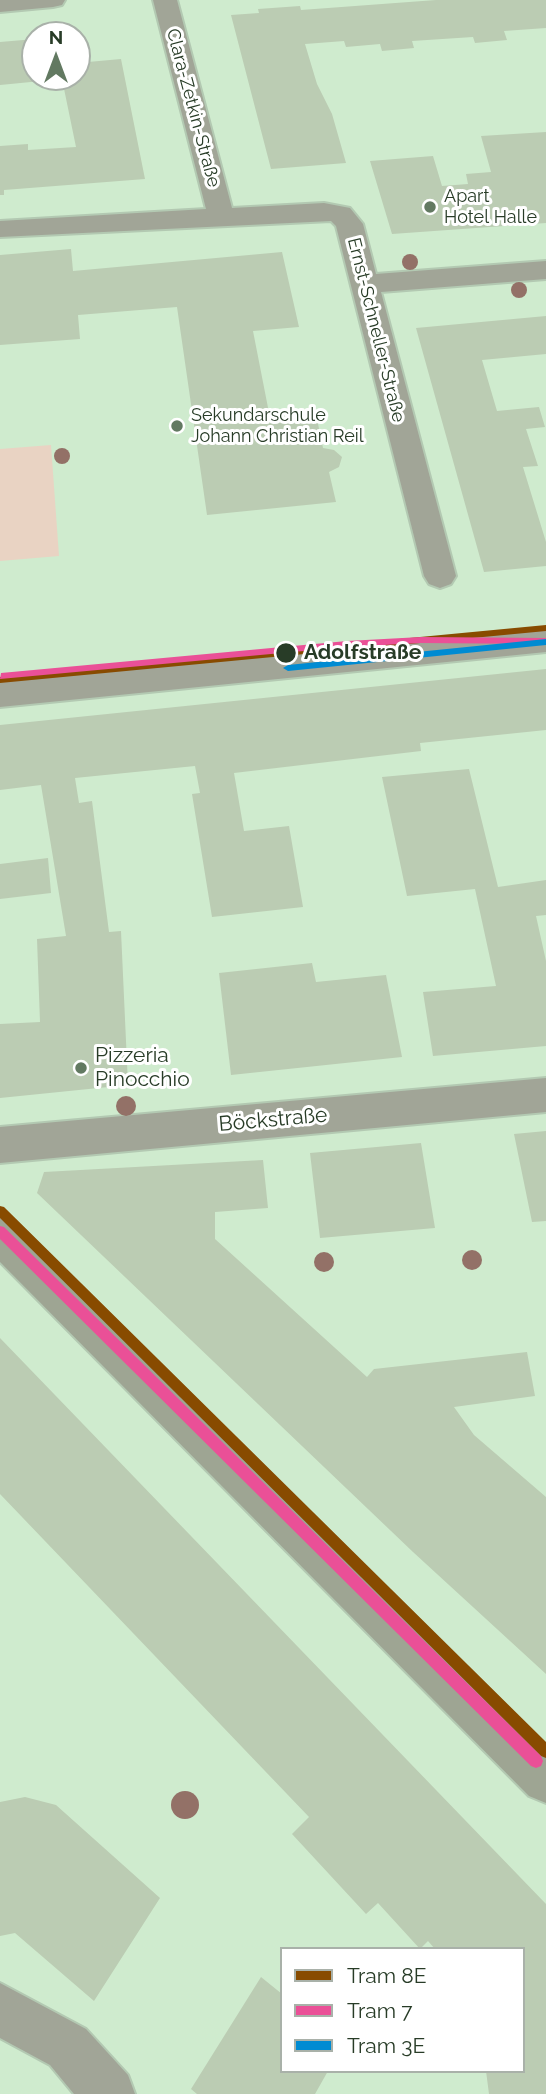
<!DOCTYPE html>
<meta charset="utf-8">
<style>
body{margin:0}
#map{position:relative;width:546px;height:2094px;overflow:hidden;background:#cfebce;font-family:Raleway,sans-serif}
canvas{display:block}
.legend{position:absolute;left:280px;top:1947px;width:245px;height:126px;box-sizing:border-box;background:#fff;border:2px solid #a9b1a9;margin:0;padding:9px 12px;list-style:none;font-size:21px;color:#283c27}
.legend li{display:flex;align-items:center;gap:14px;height:35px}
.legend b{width:35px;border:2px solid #a9b1a9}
.north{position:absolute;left:21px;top:21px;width:70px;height:70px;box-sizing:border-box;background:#fff;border:2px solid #a9b1a9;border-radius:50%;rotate:0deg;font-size:19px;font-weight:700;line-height:28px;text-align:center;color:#283c27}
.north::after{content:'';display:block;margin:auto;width:24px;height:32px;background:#627961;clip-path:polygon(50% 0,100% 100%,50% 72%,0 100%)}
</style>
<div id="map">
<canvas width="546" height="2094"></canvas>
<ul class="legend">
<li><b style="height:9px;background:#884b00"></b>Tram 8E</li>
<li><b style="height:9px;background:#ea5097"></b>Tram 7</li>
<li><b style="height:9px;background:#008bd2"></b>Tram 3E</li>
</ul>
<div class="north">N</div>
</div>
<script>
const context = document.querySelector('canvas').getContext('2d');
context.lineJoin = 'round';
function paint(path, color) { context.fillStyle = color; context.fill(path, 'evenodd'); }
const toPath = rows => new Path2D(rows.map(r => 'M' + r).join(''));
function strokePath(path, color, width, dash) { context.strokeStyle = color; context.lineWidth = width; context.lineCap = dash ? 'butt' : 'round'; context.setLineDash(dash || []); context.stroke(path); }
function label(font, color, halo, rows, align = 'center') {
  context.font = font + ' Raleway,sans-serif'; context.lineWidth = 6; context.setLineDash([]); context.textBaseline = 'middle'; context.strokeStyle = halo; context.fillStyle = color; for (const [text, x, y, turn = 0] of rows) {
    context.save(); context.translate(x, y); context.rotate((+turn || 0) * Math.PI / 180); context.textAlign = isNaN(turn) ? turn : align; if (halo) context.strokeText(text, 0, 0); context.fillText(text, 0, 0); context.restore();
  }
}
paint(toPath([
 [51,445,59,556,0,561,0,449]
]), '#e9d3c3');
paint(toPath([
 [436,0,546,0,546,28,504,31,507,40,475,43,473,37,412,41,414,48,382,51,380,44,346,47,344,41,305,44,317,84,332,114,346,163,271,169,231,15,259,13,258,9,300,6,301,10],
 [35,39,35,77,77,77,77,63,121,59,145,179,4,190,4,195,0,195,0,146,28,144,28,150,76,147,62,79,0,85,0,42],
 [546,132,546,223,392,234,370,161,433,156,442,186,468,184,466,174,491,172,481,136],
 [71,249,73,271,282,252,299,327,253,331,271,423,317,419,323,448,334,450,342,457,339,467,329,472,336,502,207,515,177,307,78,315,80,339,0,345,0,255],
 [546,316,546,354,482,360,497,411,539,407,545,427,526,429,538,466,523,467,546,542,546,566,484,572,416,328],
 [546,669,546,730,420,743,421,751,234,773,244,831,289,826,303,907,212,917,192,794,200,793,195,766,75,778,79,803,92,801,109,932,121,931,128,1085,0,1098,0,1024,40,1022,37,939,66,936,41,785,0,790,0,725],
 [469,769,498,887,546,880,546,915,536,916,546,961,546,1046,433,1056,423,992,496,986,475,889,407,896,382,777],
 [48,858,51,893,0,899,0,864],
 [312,963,316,982,386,975,402,1057,231,1075,219,973],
 [546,1131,546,1221,532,1222,514,1134],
 [421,1143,435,1228,320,1238,310,1153],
 [263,1160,268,1208,215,1212,215,1239,367,1377,374,1369,527,1352,535,1396,454,1407,474,1435,546,1497,546,1674,413,1552,37,1193,44,1172],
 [0,1338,546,1904,546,2094,489,2094,486,2071,523,2071,523,1949,435,1949,428,1941,420,1949,378,1903,366,1914,292,1834,309,1817,0,1494],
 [25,1797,56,1805,160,1898,94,2001,15,1933,0,1936,0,1802],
 [261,1977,282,1994,282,2071,328,2071,315,2094,197,2094,191,2089]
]), '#bbccb3');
const street = toPath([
 [0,0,65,0,62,5,53,7,0,12,0,0],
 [153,0,177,0,232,208,324,203,350,208,363,224,376,274,546,261,546,279,381,292,456,576,451,584,440,588,429,584,424,576,336,226,331,221,0,237,0,221,206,209,153,0],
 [546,628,546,652,0,707,0,681,546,628],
 [546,1078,546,1112,0,1163,0,1127,546,1078],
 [0,1983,86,2029,128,2075,135,2094,74,2094,50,2065,0,2038,0,1983]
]);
const secondary = toPath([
 [0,1215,15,1221,546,1745,546,1803,529,1796,0,1262,0,1215]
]);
strokePath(street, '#b3c9b2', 4);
strokePath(secondary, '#b3c9b2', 4);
paint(street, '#a1a597');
paint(secondary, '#9ea593');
paint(toPath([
 [546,625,546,631,0,683,0,677,546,625],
 [0,1206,4,1207,546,1742,546,1758,541,1756,0,1218,0,1206]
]), '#884b00');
paint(toPath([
 [421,637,546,638,546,644,421,643,347,647,0,679,1,673,347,641,421,637],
 [0,1226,4,1227,541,1756,543,1761,541,1766,536,1768,531,1766,0,1239,0,1226]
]), '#ea5097');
paint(toPath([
 [546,639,546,645,288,671,283,668,288,665,546,639]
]), '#008bd2');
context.fillStyle = '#937167';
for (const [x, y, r] of [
 [410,262,8],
 [519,290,8],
 [62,456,8],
 [126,1106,10],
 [472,1260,10],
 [324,1262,10],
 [185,1805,14]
]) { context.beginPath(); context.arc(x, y, r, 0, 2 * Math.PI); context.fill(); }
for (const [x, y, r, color] of [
 [430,207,7,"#627961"],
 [177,426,7,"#627961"],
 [286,653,11,"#283c27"],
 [81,1068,7,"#627961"]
]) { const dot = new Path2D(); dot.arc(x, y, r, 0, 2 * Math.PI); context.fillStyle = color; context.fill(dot); strokePath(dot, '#fff', 2.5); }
label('18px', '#283c27', '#fff', [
 ["Clara-Zetkin-Straße",193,108,75],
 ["Ernst-Schneller-Straße",376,330,76]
]);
label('18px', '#283c27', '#fff', [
 ["Apart",444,197],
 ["Hotel Halle",444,218],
 ["Sekundarschule",191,416],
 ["Johann Christian Reil",191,437]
], 'left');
label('bold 21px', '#283c27', '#fff', [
 ["Adolfstraße",304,653]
], 'left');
label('21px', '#283c27', '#fff', [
 ["Pizzeria",95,1056],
 ["Pinocchio",95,1080]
], 'left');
label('21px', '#283c27', '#fff', [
 ["Böckstraße",273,1120,-5]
]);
</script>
